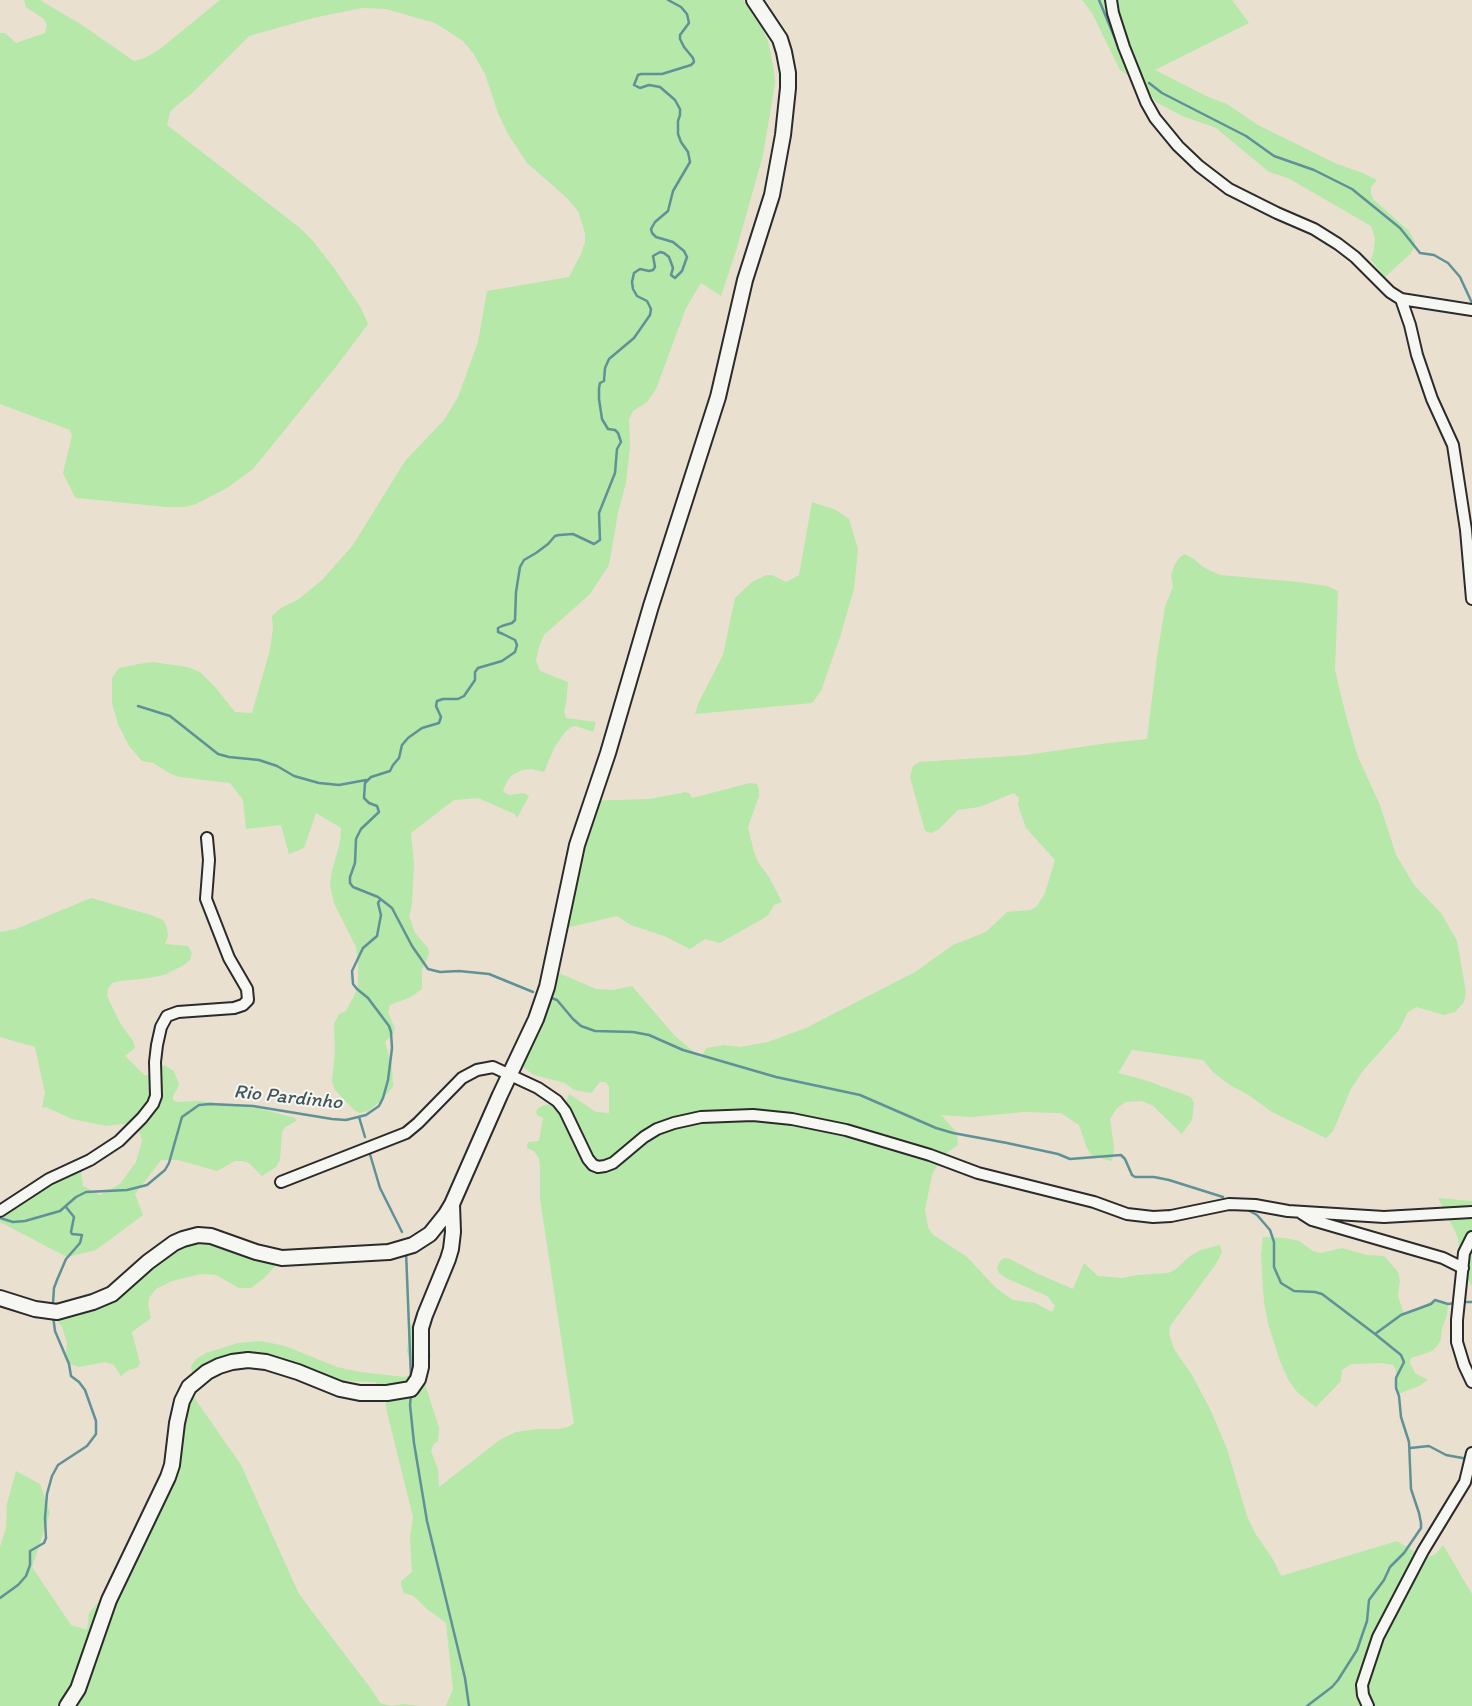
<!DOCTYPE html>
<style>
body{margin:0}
canvas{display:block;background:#e9e0d0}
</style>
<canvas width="1472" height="1706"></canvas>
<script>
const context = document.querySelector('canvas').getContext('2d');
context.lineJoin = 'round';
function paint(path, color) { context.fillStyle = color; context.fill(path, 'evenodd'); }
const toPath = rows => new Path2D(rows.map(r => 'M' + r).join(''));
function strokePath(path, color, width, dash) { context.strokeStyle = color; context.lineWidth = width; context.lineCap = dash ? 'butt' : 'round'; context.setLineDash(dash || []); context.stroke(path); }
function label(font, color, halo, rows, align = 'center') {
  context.font = font + ' Itim,sans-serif'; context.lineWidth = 4; context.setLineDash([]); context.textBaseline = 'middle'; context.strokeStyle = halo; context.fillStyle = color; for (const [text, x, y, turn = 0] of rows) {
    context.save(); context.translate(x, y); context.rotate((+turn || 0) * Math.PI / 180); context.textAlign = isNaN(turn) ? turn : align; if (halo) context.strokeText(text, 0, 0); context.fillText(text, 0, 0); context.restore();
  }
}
paint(toPath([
 [24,0,40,0,82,25,134,61,145,58,160,49,220,0,743,0,762,28,768,41,774,70,775,83,763,155,736,251,721,296,701,283,686,308,656,389,647,402,633,411,629,419,630,446,626,483,618,513,609,565,590,594,544,635,539,647,536,660,540,671,568,682,566,704,564,711,566,718,596,722,593,732,576,726,571,727,565,732,554,748,544,772,532,769,522,770,512,775,508,780,503,790,505,793,510,795,524,793,529,796,517,818,515,814,478,798,454,800,411,833,414,864,412,904,409,916,415,933,428,948,429,954,422,970,422,989,411,997,390,1005,388,1012,395,1029,393,1034,385,1042,392,1067,393,1086,382,1100,368,1111,359,1113,354,1110,335,1090,332,1081,335,1052,334,1024,339,1014,346,1011,355,994,358,984,358,965,356,947,334,903,330,886,332,870,340,843,341,828,316,813,304,848,289,854,281,825,246,829,243,800,230,783,180,777,171,774,153,763,142,761,129,746,118,724,112,703,112,678,119,668,139,664,153,662,187,667,200,672,215,687,235,712,252,713,270,650,273,628,272,616,281,608,299,599,322,580,353,545,405,461,444,420,458,397,478,342,487,291,569,277,581,254,585,242,585,234,583,226,578,211,567,198,527,163,508,134,498,113,485,74,473,53,463,41,435,23,386,9,362,8,313,18,249,36,191,94,175,107,170,112,167,125,300,228,312,240,334,268,361,308,368,324,338,364,253,469,227,488,196,504,184,507,166,507,77,498,75,497,63,473,72,436,70,430,0,404,0,33,5,33,16,43,45,33,47,25,44,19,26,7],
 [1082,0,1232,0,1249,23,1155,70,1206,96,1227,104,1258,125,1337,164,1363,173,1377,180,1371,187,1371,194,1374,200,1409,231,1415,242,1415,246,1410,254,1385,277,1371,260,1374,249,1375,238,1371,226,1288,178,1269,172,1216,128,1180,115,1156,102,1147,90,1136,85,1135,80,1120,70,1092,13],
 [812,502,836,510,849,519,858,549,854,589,840,637,821,691,812,703,695,714,699,702,723,655,735,598,752,582,766,575,772,575,786,582,799,575],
 [1185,554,1194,559,1203,567,1220,575,1298,582,1327,586,1338,591,1335,670,1346,716,1358,757,1380,805,1396,855,1414,885,1441,913,1457,941,1466,992,1464,1002,1455,1012,1444,1015,1416,1007,1408,1012,1399,1030,1362,1072,1351,1089,1333,1131,1326,1138,1272,1112,1250,1096,1230,1085,1214,1073,1203,1060,1140,1051,1132,1050,1118,1073,1145,1080,1191,1097,1194,1103,1192,1120,1182,1134,1152,1105,1141,1101,1126,1102,1117,1108,1110,1119,1114,1147,1112,1161,1092,1156,1087,1148,1079,1125,1061,1113,1024,1112,971,1117,941,1115,957,1133,958,1145,945,1154,940,1160,932,1175,925,1210,928,1227,932,1234,967,1257,996,1288,1013,1300,1035,1303,1052,1312,1055,1306,1047,1296,1008,1279,999,1273,997,1267,1001,1260,1004,1258,1010,1259,1036,1273,1073,1289,1084,1263,1098,1276,1122,1278,1137,1275,1168,1273,1175,1270,1190,1256,1201,1250,1220,1245,1222,1252,1216,1264,1170,1326,1169,1334,1174,1349,1192,1375,1211,1411,1227,1449,1247,1516,1255,1533,1274,1561,1281,1576,1397,1541,1425,1558,1436,1554,1443,1545,1472,1594,1472,1706,446,1706,453,1689,446,1623,427,1609,414,1596,404,1593,401,1585,401,1581,412,1572,410,1537,413,1517,387,1412,385,1398,381,1387,375,1382,343,1381,262,1352,238,1356,198,1377,192,1372,191,1366,196,1359,206,1353,238,1343,261,1341,285,1346,337,1367,360,1372,405,1377,410,1375,411,1368,407,1351,410,1326,418,1317,431,1355,424,1376,425,1384,439,1428,438,1441,433,1445,431,1451,438,1469,439,1487,501,1439,516,1432,538,1429,558,1429,568,1427,574,1423,540,1199,540,1167,539,1158,534,1151,527,1148,528,1142,539,1141,543,1118,537,1115,536,1112,538,1108,544,1105,558,1104,564,1107,569,1094,596,1112,609,1113,609,1086,605,1082,600,1082,591,1093,574,1090,565,1083,534,1075,513,1060,547,971,561,974,596,989,613,990,632,986,675,1036,701,1058,706,1048,724,1045,740,1047,768,1042,806,1028,915,972,953,945,986,932,1007,912,1031,910,1037,906,1045,893,1055,860,1026,828,1018,805,1019,798,1014,793,979,807,958,810,938,830,931,833,925,831,910,777,913,766,919,762,1027,755,1108,743,1147,739,1157,657,1165,607,1173,587,1171,576,1175,564,1180,557],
 [750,783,757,784,759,790,759,796,748,827,754,852,758,862,769,877,782,902,774,905,769,914,764,918,720,943,705,939,690,949,664,936,631,925,617,916,570,927,554,929,567,852,583,801,650,799,686,792,690,794,692,798],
 [91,898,151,915,163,920,167,927,168,936,165,944,188,946,192,953,190,960,184,965,164,975,149,978,120,981,112,983,108,989,107,996,120,1023,133,1041,135,1048,125,1056,144,1075,154,1075,164,1065,174,1071,179,1085,173,1096,173,1100,177,1102,199,1101,258,1108,295,1118,296,1121,285,1127,282,1132,280,1160,276,1167,262,1176,249,1163,243,1161,235,1161,217,1171,178,1160,161,1160,135,1194,143,1215,96,1250,67,1257,0,1222,0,1204,10,1208,26,1200,29,1197,31,1191,77,1169,81,1171,83,1186,100,1195,120,1184,136,1162,142,1141,139,1130,131,1123,106,1126,72,1119,46,1107,42,1108,45,1093,35,1047,0,1037,0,932,16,929],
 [1438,1198,1472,1201,1472,1286,1462,1270,1459,1257,1458,1238,1454,1229],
 [1263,1237,1285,1238,1299,1241,1313,1251,1321,1253,1342,1248,1367,1255,1384,1256,1398,1272,1400,1281,1398,1296,1403,1311,1406,1314,1432,1301,1440,1300,1448,1303,1447,1315,1442,1328,1441,1338,1438,1345,1432,1351,1411,1358,1410,1363,1415,1373,1428,1380,1419,1386,1398,1394,1395,1385,1396,1370,1393,1365,1381,1363,1351,1364,1342,1370,1341,1381,1316,1407,1298,1393,1289,1381,1280,1361,1269,1327,1264,1303,1261,1255],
 [188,1240,208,1241,257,1259,279,1262,264,1278,251,1288,239,1288,216,1275,201,1274,172,1281,156,1289,149,1298,148,1305,151,1318,132,1332,140,1363,138,1367,127,1371,121,1376,114,1365,105,1362,79,1367,68,1363,66,1353,67,1343,62,1327,47,1308,94,1301],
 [189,1390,241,1465,298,1592,311,1610,372,1690,380,1703,392,1706,403,1704,421,1706,0,1706,0,1547,6,1528,7,1504,16,1471,40,1484,50,1513,32,1567,71,1625,87,1630,89,1613,108,1591,134,1536,146,1507,164,1477]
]), '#b5e8a9');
strokePath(toPath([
 [1099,0,1126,65],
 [1149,83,1162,93,1246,136,1274,156,1314,170,1352,189,1400,228,1420,253,1434,255,1448,263,1460,277,1472,303],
 [138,706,170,716,218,754,229,757,259,760,277,766,294,776,319,783,339,785,366,780],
 [533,992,489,974,459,971,440,972,428,969,412,946,392,908,378,897,353,887,350,883,350,877,355,863,356,839,361,829,379,812,377,806,369,803,364,798,365,783,371,777,390,771,393,765,399,758,402,745,408,738,422,728,439,723,441,717,436,706,437,701,443,699,458,699,464,696,475,680,475,672,478,668,502,661,515,652,517,645,515,640,503,634,498,632,498,628,502,626,512,623,515,620,516,592,520,567,524,560,536,553,548,544,555,536,559,535,573,534,594,544,600,540,599,513,615,473,617,449,621,442,618,433,615,430,608,429,602,419,599,399,599,388,600,383,604,381,605,368,609,359,634,338,650,315,651,309,647,301,637,296,633,289,632,282,634,273,640,269,649,271,653,270,655,267,653,256,660,252,664,253,669,257,673,268,671,275,675,278,682,271,687,257,684,251,673,242,656,237,652,233,651,229,655,222,668,211,673,191,690,162,688,152,681,142,678,134,678,121,680,115,680,109,675,100,660,87,649,85,640,88,634,85,638,75,641,74,662,74,691,65,694,62,693,58,684,47,680,39,680,35,689,23,687,14,681,7,668,0],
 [549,997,557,1000,573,1019,581,1026,595,1031,633,1032,649,1035,683,1050,776,1077,860,1095,936,1128,953,1133,1007,1143,1058,1154,1070,1159,1121,1155,1125,1159,1132,1175,1135,1177,1154,1177,1169,1180,1223,1197],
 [359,1117,365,1137],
 [369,1151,380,1188,402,1232],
 [1244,1208,1257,1215,1270,1230,1274,1242,1274,1267,1281,1283,1294,1291,1315,1292,1322,1294,1375,1334,1401,1355,1404,1362,1396,1378,1396,1388,1399,1396,1401,1417,1409,1442,1411,1489,1419,1513,1421,1523,1421,1528,1404,1553,1390,1567,1384,1580,1369,1600,1367,1621,1357,1650,1338,1680,1332,1687,1307,1706],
 [0,1218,13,1222,25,1221,60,1211,76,1197,86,1192,127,1190,147,1185,165,1170,169,1163,182,1117,199,1105,210,1104,253,1106,332,1119,346,1120,366,1115,379,1106,383,1098,388,1080,392,1048,391,1032,389,1026,368,998,357,989,353,984,352,971,363,948,377,936,381,915,378,903,380,900],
 [406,1251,411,1377],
 [1466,1302,1472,1302],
 [53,1303,54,1288,57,1280,66,1259,80,1243,82,1235,72,1234,71,1232,74,1217,66,1207],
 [1375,1334,1401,1315,1431,1304,1435,1300,1448,1304,1456,1303],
 [411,1394,410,1405,414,1443,427,1521,465,1678,469,1706],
 [1410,1448,1429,1446,1446,1455,1468,1459],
 [0,1598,18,1585,26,1576,30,1565,30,1551,44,1543,46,1538,45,1518,47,1494,52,1476,58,1465,87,1446,96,1434,96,1421,85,1390,79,1382,71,1376,69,1364,55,1331,53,1316]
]), '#609196', 2.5);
const street = toPath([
 [1111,0,1113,13,1124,47,1146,102,1155,118,1178,146,1199,166,1229,189,1277,213,1314,229,1338,244,1355,257,1390,292,1401,299,1472,310],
 [1401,299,1410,325,1417,355,1432,399,1453,445,1466,530,1472,599],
 [281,1182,406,1133,418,1123,462,1078,477,1070,493,1067,538,1088,557,1101,565,1111,588,1159,593,1165,598,1167,605,1166,613,1163,644,1137,657,1129,674,1123,701,1117,753,1115,792,1119,846,1130,930,1155,978,1173,1094,1202,1127,1214,1153,1217,1171,1216,1229,1204,1255,1205,1288,1211,1384,1217,1472,1212],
 [0,1211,49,1179,90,1160,119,1141,142,1118,153,1104,156,1096,155,1062,157,1045,161,1027,167,1016,178,1012,234,1008,243,1005,248,1000,247,989,229,958,206,899,209,860,207,838],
 [1301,1213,1312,1220,1443,1258,1463,1268],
 [1472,1237,1464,1253,1457,1320,1457,1342,1464,1365,1472,1382],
 [1368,1706,1363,1695,1362,1685,1378,1637,1423,1551,1465,1482,1472,1453]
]);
const secondary = toPath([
 [0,1298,35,1309,57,1312,93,1302,112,1294,148,1262,174,1243,183,1239,198,1235,211,1236,256,1252,282,1258,389,1252,413,1245,430,1234,446,1214,452,1204,500,1095,536,1019,547,987,577,845,608,753,651,606,718,397,745,280,772,195,783,135,788,88,788,73,784,52,780,39,754,0],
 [67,1706,78,1689,109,1600,168,1477,172,1465,177,1423,182,1401,189,1387,207,1372,219,1366,232,1362,248,1360,266,1362,298,1372,340,1389,360,1393,387,1393,411,1389,418,1379,421,1367,421,1328,425,1315,448,1259,451,1249,453,1232,452,1204]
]);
strokePath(street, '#2b2b2b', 14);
strokePath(secondary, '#2b2b2b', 18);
strokePath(street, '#f6f6f2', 10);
strokePath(secondary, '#f6f6f2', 14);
label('italic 20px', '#415658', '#f6f6f2', [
 ["Rio Pardinho",288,1098,6]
]);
</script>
